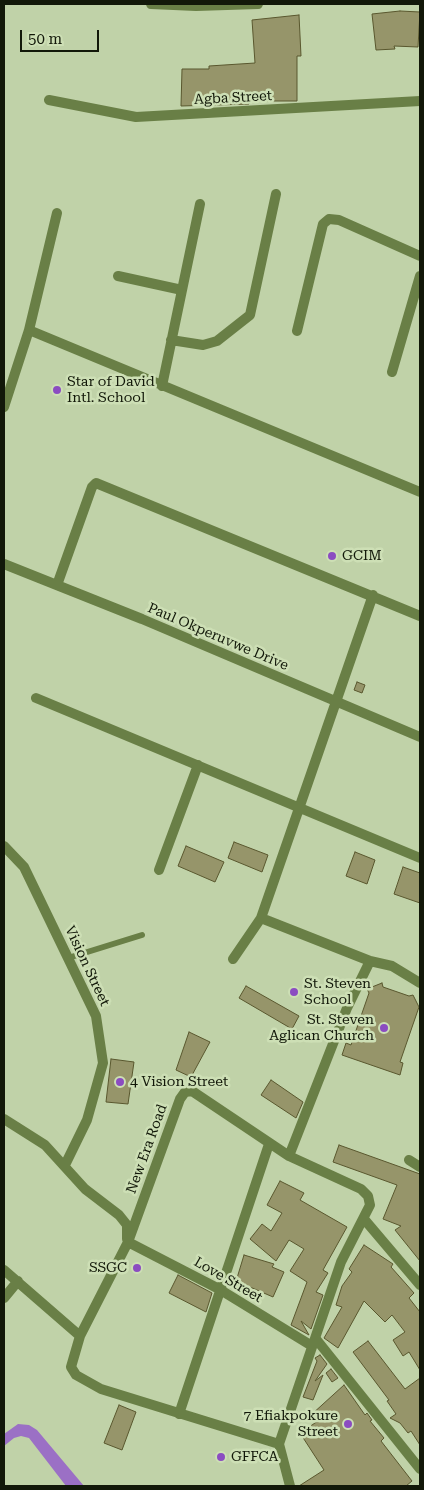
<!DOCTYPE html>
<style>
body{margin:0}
#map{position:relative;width:424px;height:1490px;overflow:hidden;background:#c0d2a8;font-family:"Roboto Serif",serif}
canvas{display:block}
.frame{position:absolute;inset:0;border:5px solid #121809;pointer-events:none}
.scale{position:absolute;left:20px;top:30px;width:79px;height:22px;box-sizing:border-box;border:2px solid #121809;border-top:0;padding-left:6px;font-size:15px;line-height:18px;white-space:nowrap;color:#121809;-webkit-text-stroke:4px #cddfb5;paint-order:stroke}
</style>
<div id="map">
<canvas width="424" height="1490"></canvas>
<div class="frame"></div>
<div class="scale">50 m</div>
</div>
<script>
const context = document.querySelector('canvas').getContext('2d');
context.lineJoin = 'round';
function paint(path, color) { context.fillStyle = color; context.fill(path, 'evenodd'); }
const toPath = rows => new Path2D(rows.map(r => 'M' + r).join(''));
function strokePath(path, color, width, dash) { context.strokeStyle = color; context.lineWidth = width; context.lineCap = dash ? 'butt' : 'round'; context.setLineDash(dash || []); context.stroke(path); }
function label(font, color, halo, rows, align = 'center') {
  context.font = font + ' "Roboto Serif",serif'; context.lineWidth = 5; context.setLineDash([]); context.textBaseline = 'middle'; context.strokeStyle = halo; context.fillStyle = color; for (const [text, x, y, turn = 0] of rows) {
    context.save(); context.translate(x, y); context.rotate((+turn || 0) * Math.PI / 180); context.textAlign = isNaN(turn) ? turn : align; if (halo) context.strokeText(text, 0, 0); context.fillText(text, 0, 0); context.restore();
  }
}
paint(toPath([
 [18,1424,29,1425,37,1430,84,1486,66,1486,29,1438,21,1436,14,1438,4,1446,4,1434]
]), '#9b70c5');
const building = toPath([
 [400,11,420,12,418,47,394,46,395,49,376,50,372,14,400,11],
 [299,15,301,56,297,56,297,101,249,101,249,104,181,106,182,69,209,69,209,66,255,63,252,20,299,15],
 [357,682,365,685,362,693,354,690,357,682],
 [234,842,268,855,262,872,228,858,234,842],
 [186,846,224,862,215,882,178,866,186,846],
 [355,852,375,860,367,884,346,876,355,852],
 [403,867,420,873,420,903,394,894,403,867],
 [382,983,383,987,409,996,413,995,419,1007,400,1062,403,1063,400,1075,342,1055,346,1043,351,1045,369,993,367,989,382,983],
 [246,986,299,1016,292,1029,239,998,246,986],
 [189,1032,210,1042,191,1077,176,1070,189,1032],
 [111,1059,134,1062,128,1104,106,1102,111,1059],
 [271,1080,303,1102,296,1118,261,1095,271,1080],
 [339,1145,420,1174,420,1261,395,1230,401,1226,383,1219,397,1185,333,1162,339,1145],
 [280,1181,304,1193,300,1200,347,1227,323,1270,328,1273,316,1292,323,1295,311,1329,301,1321,309,1335,291,1325,307,1282,290,1271,304,1249,289,1240,276,1261,250,1239,262,1224,271,1231,282,1213,267,1205,280,1181],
 [364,1245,393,1264,391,1267,414,1293,409,1298,420,1312,420,1370,409,1352,403,1356,393,1340,405,1332,392,1315,385,1322,364,1301,338,1348,324,1338,342,1307,336,1305,342,1286,352,1272,349,1269,364,1245],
 [244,1255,274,1264,272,1267,284,1272,273,1297,250,1287,248,1292,234,1288,244,1255],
 [178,1275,212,1293,206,1312,169,1293,178,1275],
 [368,1341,405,1389,420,1378,420,1445,411,1431,408,1433,400,1423,390,1418,396,1414,387,1401,389,1400,353,1352,368,1341],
 [320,1355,327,1364,315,1381,323,1375,313,1400,303,1397,317,1361,315,1358,320,1355],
 [331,1369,338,1378,332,1382,326,1373,331,1369],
 [344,1385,365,1415,367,1413,372,1420,370,1421,384,1438,381,1441,412,1481,406,1486,299,1486,324,1470,300,1433,318,1421,311,1415,344,1385],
 [119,1405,136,1412,122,1450,104,1443,119,1405]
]);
paint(building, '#96956a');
strokePath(building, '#59572e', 1);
strokePath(toPath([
 [68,958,142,935]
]), '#697f46', 6);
strokePath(toPath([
 [151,4,196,6,258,4],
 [49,100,136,117,420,101],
 [118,276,182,290],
 [29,330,57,213],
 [297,331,323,224,329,219,339,220,420,256],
 [171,340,203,345,217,341,250,315,276,194],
 [392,372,420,276],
 [162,386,200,204],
 [4,407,29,330,420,492],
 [4,564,142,619,420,737],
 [57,585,92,487,96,483,420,616],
 [36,698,420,858],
 [4,846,24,867,96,1016,103,1063,87,1120,65,1165],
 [159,870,198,765],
 [261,918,370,961],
 [233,959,261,918,373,595],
 [4,1119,45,1145,85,1189,119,1215,127,1225,127,1239],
 [289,1156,347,1008,370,961,392,966,420,983],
 [409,1160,420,1167],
 [364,1219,420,1285],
 [128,1242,219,1289,312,1346],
 [4,1270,80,1336],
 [4,1298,18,1281],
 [316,1339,420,1469],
 [179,1414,269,1144],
 [279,1444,101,1389,76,1375,71,1367,80,1336,128,1242,180,1099,185,1092,192,1091,289,1156,361,1189,368,1196,370,1205,341,1262,279,1444,290,1486]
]), '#697f46', 10);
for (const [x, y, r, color] of [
 [57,390,5,"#8b4cc1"],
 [332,556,5,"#8b4cc1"],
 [294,992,5,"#8b4cc1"],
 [384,1028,5,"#8b4cc1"],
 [120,1082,5,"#8b4cc1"],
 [137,1268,5,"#8b4cc1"],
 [348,1424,5,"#8b4cc1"],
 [221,1457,5,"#8b4cc1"]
]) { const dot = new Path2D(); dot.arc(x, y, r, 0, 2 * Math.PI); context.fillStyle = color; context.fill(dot); strokePath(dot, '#cddfb5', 2); }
label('14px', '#121809', '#cddfb5', [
 ["Agba Street",233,98,-3],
 ["Paul Okperuvwe Drive",218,637,23],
 ["Vision Street",87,966,65],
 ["New Era Road",147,1149,-70],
 ["Love Street",228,1280,30]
]);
label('14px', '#121809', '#cddfb5', [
 ["Star of David",67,382],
 ["Intl. School",67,398],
 ["GCIM",342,556],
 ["St. Steven",304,984],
 ["School",304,1000],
 ["St. Steven",374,1020,"right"],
 ["Aglican Church",374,1036,"right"],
 ["4 Vision Street",130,1082],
 ["SSGC",127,1268,"right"],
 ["7 Efiakpokure",338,1416,"right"],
 ["Street",338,1432,"right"],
 ["GFFCA",231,1457]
], 'left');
</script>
